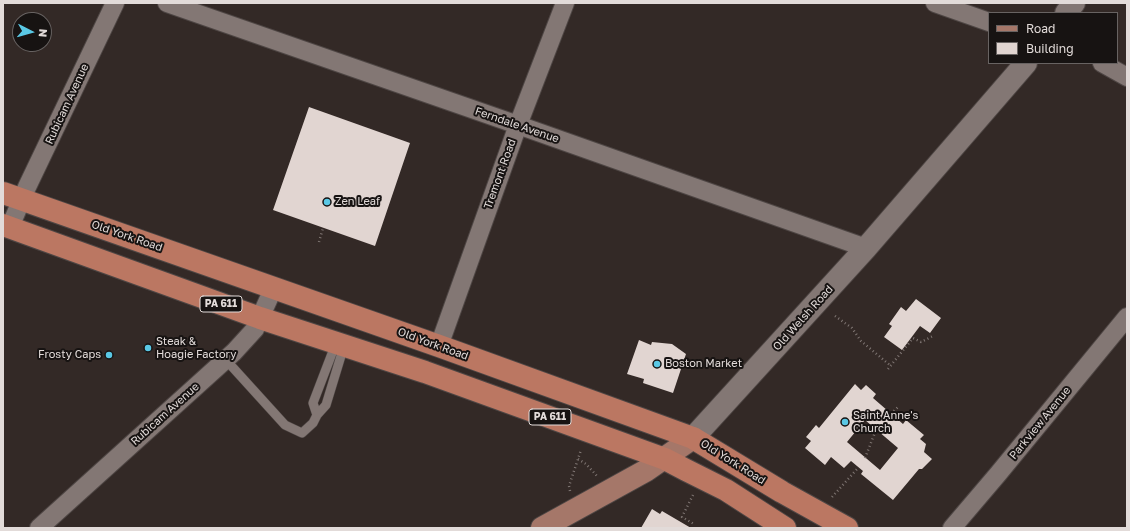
<!DOCTYPE html>
<style>
body{margin:0}
#map{position:relative;width:1130px;height:531px;overflow:hidden;background:#332926;font-family:"Golos Text",sans-serif}
canvas{display:block}
.frame{position:absolute;inset:0;border:4px solid #e2dbd9;pointer-events:none}
.legend{position:absolute;left:988px;top:12px;width:130px;height:52px;box-sizing:border-box;background:#171312;border:1px solid #686362;margin:0;padding:5px 7px;list-style:none;font-size:12px;color:#e2dbd9}
.legend li{display:flex;align-items:center;gap:8px;height:20px}
.legend b{width:20px;border:1px solid #686362}
.north{position:absolute;left:12px;top:12px;width:40px;height:40px;box-sizing:border-box;background:#171312;border:1px solid #686362;border-radius:50%;rotate:96deg;font-size:11px;font-weight:700;line-height:16px;text-align:center;color:#e2dbd9}
.north::after{content:'';display:block;margin:auto;width:14px;height:18px;background:#5ac8e5;clip-path:polygon(50% 0,100% 100%,50% 72%,0 100%)}
</style>
<div id="map">
<canvas width="1130" height="531"></canvas>
<div class="frame"></div>
<ul class="legend">
<li><b style="height:5px;background:#a57769"></b>Road</li>
<li><b style="height:11px;background:#e1d5d1"></b>Building</li>
</ul>
<div class="north">N</div>
</div>
<script>
const context = document.querySelector('canvas').getContext('2d');
context.lineJoin = 'round';
function paint(path, color) { context.fillStyle = color; context.fill(path, 'evenodd'); }
const toPath = rows => new Path2D(rows.map(r => 'M' + r).join(''));
function strokePath(path, color, width, dash) { context.strokeStyle = color; context.lineWidth = width; context.lineCap = dash ? 'butt' : 'round'; context.setLineDash(dash || []); context.stroke(path); }
function label(font, color, halo, rows, align = 'center') {
  context.font = font + ' "Golos Text",sans-serif'; context.lineWidth = 4; context.setLineDash([]); context.textBaseline = 'middle'; context.strokeStyle = halo; context.fillStyle = color; for (const [text, x, y, turn = 0] of rows) {
    context.save(); context.translate(x, y); context.rotate((+turn || 0) * Math.PI / 180); context.textAlign = isNaN(turn) ? turn : align; if (halo) context.strokeText(text, 0, 0); context.fillText(text, 0, 0); context.restore();
  }
}
paint(toPath([
 [309,107,410,143,375,246,273,210],
 [916,299,941,318,930,333,920,326,902,350,884,337,892,326,889,324,901,307,906,311],
 [639,340,651,345,652,342,672,344,686,354,673,393,643,383,644,379,627,374],
 [855,384,861,390,866,385,876,394,873,398,903,424,906,420,924,435,920,439,926,444,924,452,932,459,922,469,919,469,893,500,861,474,863,471,851,461,844,468,831,457,825,465,805,448,811,441,806,437,816,425,819,428],
 [865,420,898,448,880,470,847,442],
 [652,509,660,514,662,511,691,528,641,528]
]), '#e1d5d1');
const lane = toPath([
 [226,360,285,425,302,433,313,423,317,415,326,405,344,346],
 [317,415,313,403,336,343]
]);
const street = toPath([
 [167,3,518,125,866,248],
 [935,3,989,22],
 [1102,63,1127,77],
 [10,227,27,187,115,3],
 [439,346,518,125,565,3],
 [39,528,234,352,255,329,274,287],
 [952,528,998,474,1127,317]
]);
const secondary = toPath([
 [1066,13,1074,3],
 [693,438,866,248,1026,63]
]);
const primary = toPath([
 [542,528,647,470,693,438]
]);
const highway = toPath([
 [3,193,439,346,693,438,782,492,847,528],
 [3,225,260,318,425,372,665,459,686,470,726,490,785,528]
]);
strokePath(lane, '#4e4644', 10);
strokePath(street, '#4e4644', 20);
strokePath(secondary, '#4e4644', 24);
strokePath(primary, '#4e4644', 24);
strokePath(highway, '#4e4644', 24);
strokePath(toPath([
 [319,242,323,228],
 [835,316,852,328,861,341,891,366],
 [888,369,913,338,921,342,933,336],
 [891,414,899,406],
 [865,458,876,430],
 [578,459,586,464,597,476],
 [570,491,569,486,581,450],
 [693,495,682,517,694,524],
 [832,497,858,468]
]), '#807774', 2.5, [1, 3]);
strokePath(lane, '#837774', 9);
strokePath(street, '#837774', 18);
strokePath(secondary, '#837774', 22);
strokePath(primary, '#a57769', 22);
strokePath(highway, '#bb7762', 22);
for (const [x, y, r, color] of [
 [327,202,4,"#5ac8e5"],
 [148,348,4,"#5ac8e5"],
 [109,355,4,"#5ac8e5"],
 [657,364,4,"#5ac8e5"],
 [845,422,4,"#5ac8e5"]
]) { const dot = new Path2D(); dot.arc(x, y, r, 0, 2 * Math.PI); context.fillStyle = color; context.fill(dot); strokePath(dot, '#171312', 1.5); }
for (const [x, y, w] of [
 [221,304,42],
 [550,417,42]
]) { const box = new Path2D(); box.roundRect(x - w / 2, y - 8, w, 16, 3); context.fillStyle = '#171312'; context.fill(box); strokePath(box, '#e2dbd9', 1); }
label('bold 10px', '#e2dbd9', null, [
 ["PA 611",221,304],
 ["PA 611",550,417]
]);
label('11px', '#e2dbd9', '#171312', [
 ["Rubicam Avenue",67,104,-65],
 ["Ferndale Avenue",517,125,19],
 ["Tremont Road",500,174,-70],
 ["Old York Road",127,236,19],
 ["Old Welsh Road",803,318,-48],
 ["Old York Road",433,344,20],
 ["Rubicam Avenue",165,414,-42],
 ["Parkview Avenue",1040,423,-51],
 ["Old York Road",733,462,32]
]);
label('11px', '#e2dbd9', '#171312', [
 ["Zen Leaf",335,202],
 ["Steak &",156,342],
 ["Hoagie Factory",156,355],
 ["Frosty Caps",101,355,"right"],
 ["Boston Market",665,364],
 ["Saint Anne's",853,416],
 ["Church",853,429]
], 'left');
</script>
